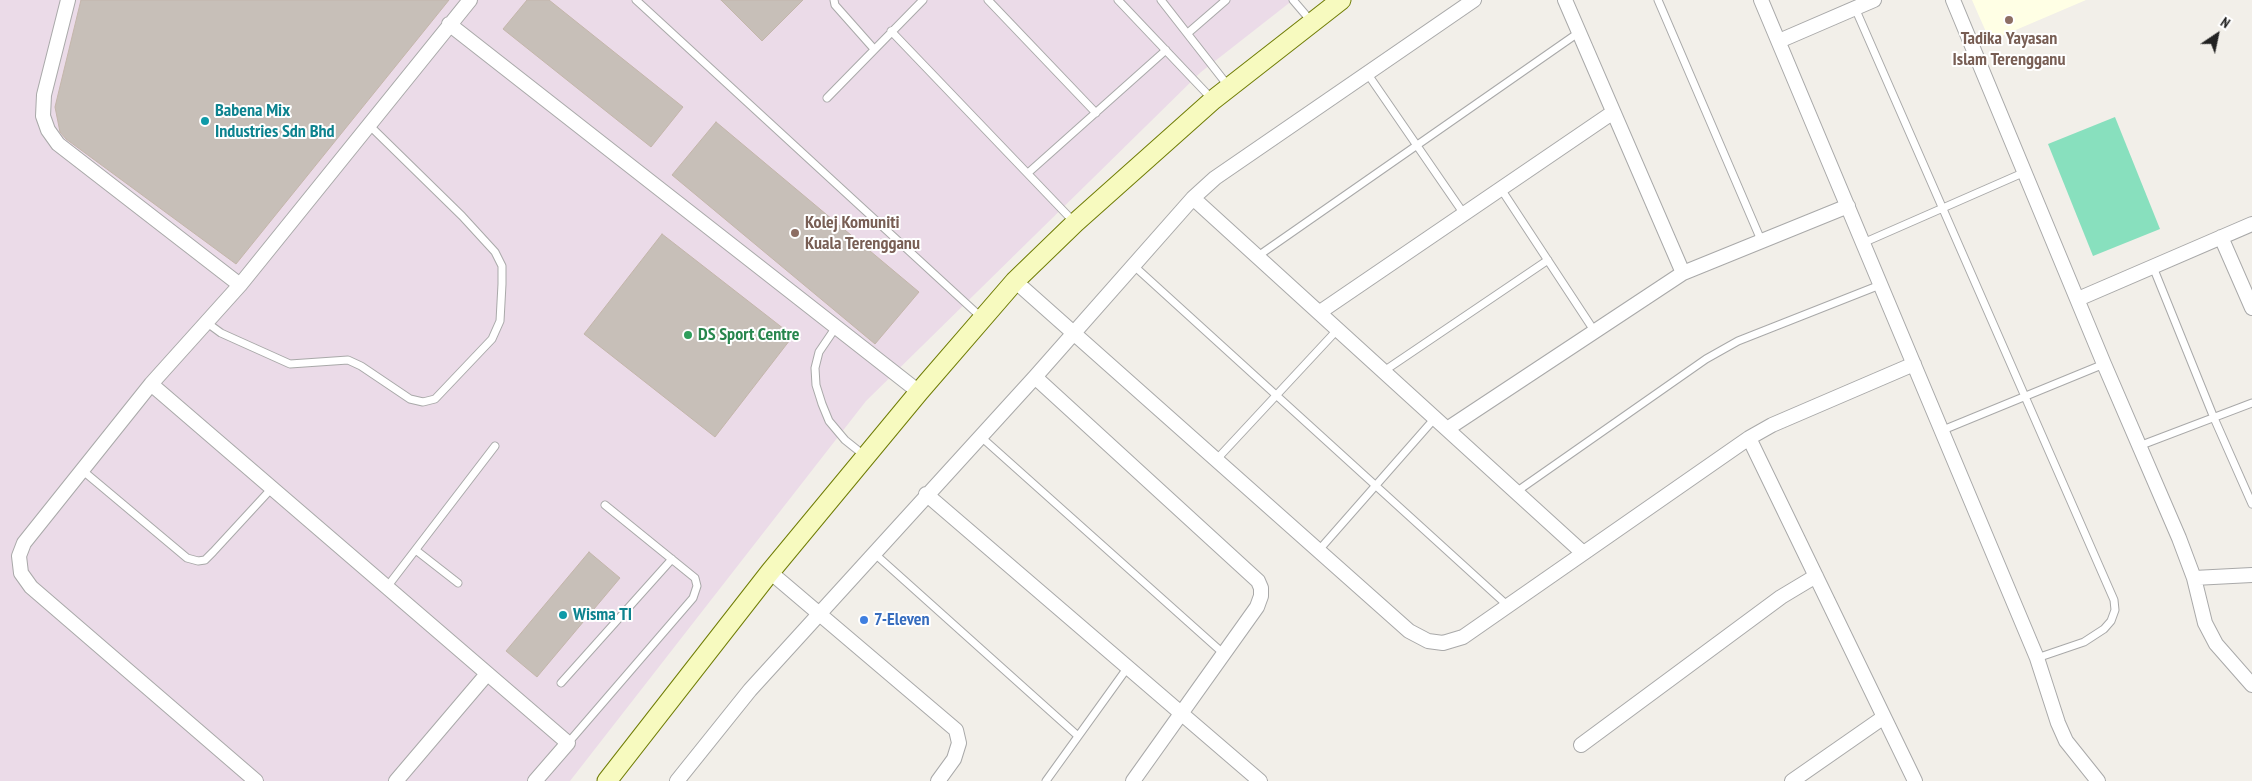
<!DOCTYPE html>
<style>
body{margin:0}
#map{position:relative;width:2252px;height:781px;overflow:hidden;background:#f2efe9;font-family:"PT Sans Narrow",sans-serif}
canvas{display:block}
.north{position:absolute;left:2192px;top:10px;width:50px;height:50px;-webkit-text-stroke:4px #fff;paint-order:stroke;rotate:34deg;font-size:14px;font-weight:700;line-height:20px;text-align:center;color:#222}
.north::after{content:'';display:block;margin:auto;width:18px;height:22px;background:#222;clip-path:polygon(50% 0,100% 100%,50% 72%,0 100%)}
</style>
<div id="map">
<canvas width="2252" height="781"></canvas>
<div class="north">N</div>
</div>
<script>
const context = document.querySelector('canvas').getContext('2d');
context.lineJoin = 'round';
function paint(path, color) { context.fillStyle = color; context.fill(path, 'evenodd'); }
const toPath = rows => new Path2D(rows.map(r => 'M' + r).join(''));
function strokePath(path, color, width, dash) { context.strokeStyle = color; context.lineWidth = width; context.lineCap = dash ? 'butt' : 'round'; context.setLineDash(dash || []); context.stroke(path); }
function label(font, color, halo, rows, align = 'center') {
  context.font = font + ' "PT Sans Narrow",sans-serif'; context.lineWidth = 4; context.setLineDash([]); context.textBaseline = 'middle'; context.strokeStyle = halo; context.fillStyle = color; for (const [text, x, y, turn = 0] of rows) {
    context.save(); context.translate(x, y); context.rotate((+turn || 0) * Math.PI / 180); context.textAlign = isNaN(turn) ? turn : align; if (halo) context.strokeText(text, 0, 0); context.fillText(text, 0, 0); context.restore();
  }
}
paint(toPath([
 [0,0,1293,0,1201,72,866,401,570,781,0,781]
]), '#ebdbe8');
paint(toPath([
 [1972,0,2086,0,1990,41]
]), '#ffffe5');
paint(toPath([
 [2115,117,2160,229,2093,256,2048,144]
]), '#88e0be');
const building = toPath([
 [81,0,449,0,236,264,66,139,60,132,55,107,81,0],
 [527,0,549,0,683,107,651,147,503,29,527,0],
 [721,0,803,0,762,41,721,0],
 [716,122,919,292,875,344,672,175,716,122],
 [662,234,793,336,715,437,584,334,662,234],
 [589,552,620,578,537,677,506,651,589,552]
]);
paint(building, '#c7bfb8');
strokePath(building, '#c4b6ab', 1);
const lane = toPath([
 [636,0,982,318],
 [834,0,835,5,874,49],
 [988,0,1096,113],
 [1118,0,1212,99],
 [1161,0,1229,87],
 [1293,0,1311,21],
 [1658,0,1761,240],
 [1855,8,2114,600,2115,610,2111,621,2104,629,2084,642,2037,658],
 [891,31,1074,222],
 [1188,33,1226,0],
 [1367,73,1464,214],
 [827,98,923,0],
 [1028,173,1166,50],
 [1501,189,1595,332],
 [1863,243,2025,172],
 [1258,256,1578,33],
 [1133,265,1507,605],
 [2153,267,2214,418,2252,504],
 [206,322,221,333,290,364,348,360,361,366,410,399,423,402,435,399,492,339,500,321,502,284,502,266,495,252,462,216,369,125],
 [836,327,819,352,815,368,816,385,822,404,829,421,845,440,865,456],
 [1384,371,1548,260],
 [1943,430,2104,364],
 [980,436,1224,654],
 [2139,446,2252,403],
 [1217,459,1338,329],
 [82,470,187,558,198,561,205,560,213,552,272,488],
 [1516,492,1706,359,1738,341,1880,285],
 [1319,550,1435,418],
 [417,551,458,583],
 [875,554,1078,736],
 [387,587,495,446],
 [561,683,672,559],
 [568,743,693,598,697,586,695,578,605,505],
 [1046,781,1128,667]
]);
const street = toPath([
 [68,0,44,95,43,116,48,130,58,144,240,285],
 [1565,0,1683,273],
 [1761,0,2037,658,2058,723,2066,741,2098,781],
 [1953,0,2104,364,2179,538,2194,578,2205,623,2216,644,2252,685],
 [449,24,919,392],
 [1779,41,1874,0],
 [1193,198,1582,552],
 [2221,237,2252,308],
 [1015,281,1409,631,1428,641,1443,643,1463,637,1749,438,1772,425,1914,364],
 [2078,299,2252,224],
 [1320,312,1612,113],
 [1035,377,1258,581,1261,588,1261,596,1257,607,1133,781],
 [151,384,568,743,535,781],
 [1447,429,1683,273,1848,206],
 [1749,438,1915,781],
 [926,494,1260,781],
 [770,572,956,730,959,743,954,759,938,781],
 [2194,578,2252,575],
 [1581,745,1781,597,1816,576],
 [256,781,31,587,21,573,19,556,24,543,151,384,240,285,470,0],
 [396,781,487,674],
 [677,781,750,690,1035,377,1193,198,1215,178,1474,0],
 [1792,781,1884,717]
]);
const secondary = toPath([
 [607,781,770,572,919,392,1015,281,1075,223,1213,100,1341,0]
]);
strokePath(lane, '#a9a9a9', 9);
strokePath(street, '#a9a9a9', 16);
strokePath(secondary, '#707d05', 21);
strokePath(lane, '#fff', 7);
strokePath(street, '#fff', 14);
strokePath(secondary, '#f7fabf', 19);
for (const [x, y, r, color] of [
 [2009,20,5,"#8d6e63"],
 [205,121,5,"#0f9aa8"],
 [795,233,5,"#8d6e63"],
 [688,335,5,"#2e9e5b"],
 [563,615,5,"#0f9aa8"],
 [864,620,5,"#3f7fe0"]
]) { const dot = new Path2D(); dot.arc(x, y, r, 0, 2 * Math.PI); context.fillStyle = color; context.fill(dot); strokePath(dot, '#fff', 2); }
label('bold 18px', '#785e54', '#fff', [
 ["Tadika Yayasan",2009,39],
 ["Islam Terengganu",2009,60],
 ["Kolej Komuniti",805,223,"left"],
 ["Kuala Terengganu",805,244,"left"]
]);
label('bold 18px', '#0d838f', '#fff', [
 ["Babena Mix",215,111],
 ["Industries Sdn Bhd",215,132],
 ["Wisma TI",573,615]
], 'left');
label('bold 18px', '#27864d', '#fff', [
 ["DS Sport Centre",698,335]
], 'left');
label('bold 18px', '#366cbe', '#fff', [
 ["7-Eleven",874,620]
], 'left');
</script>
